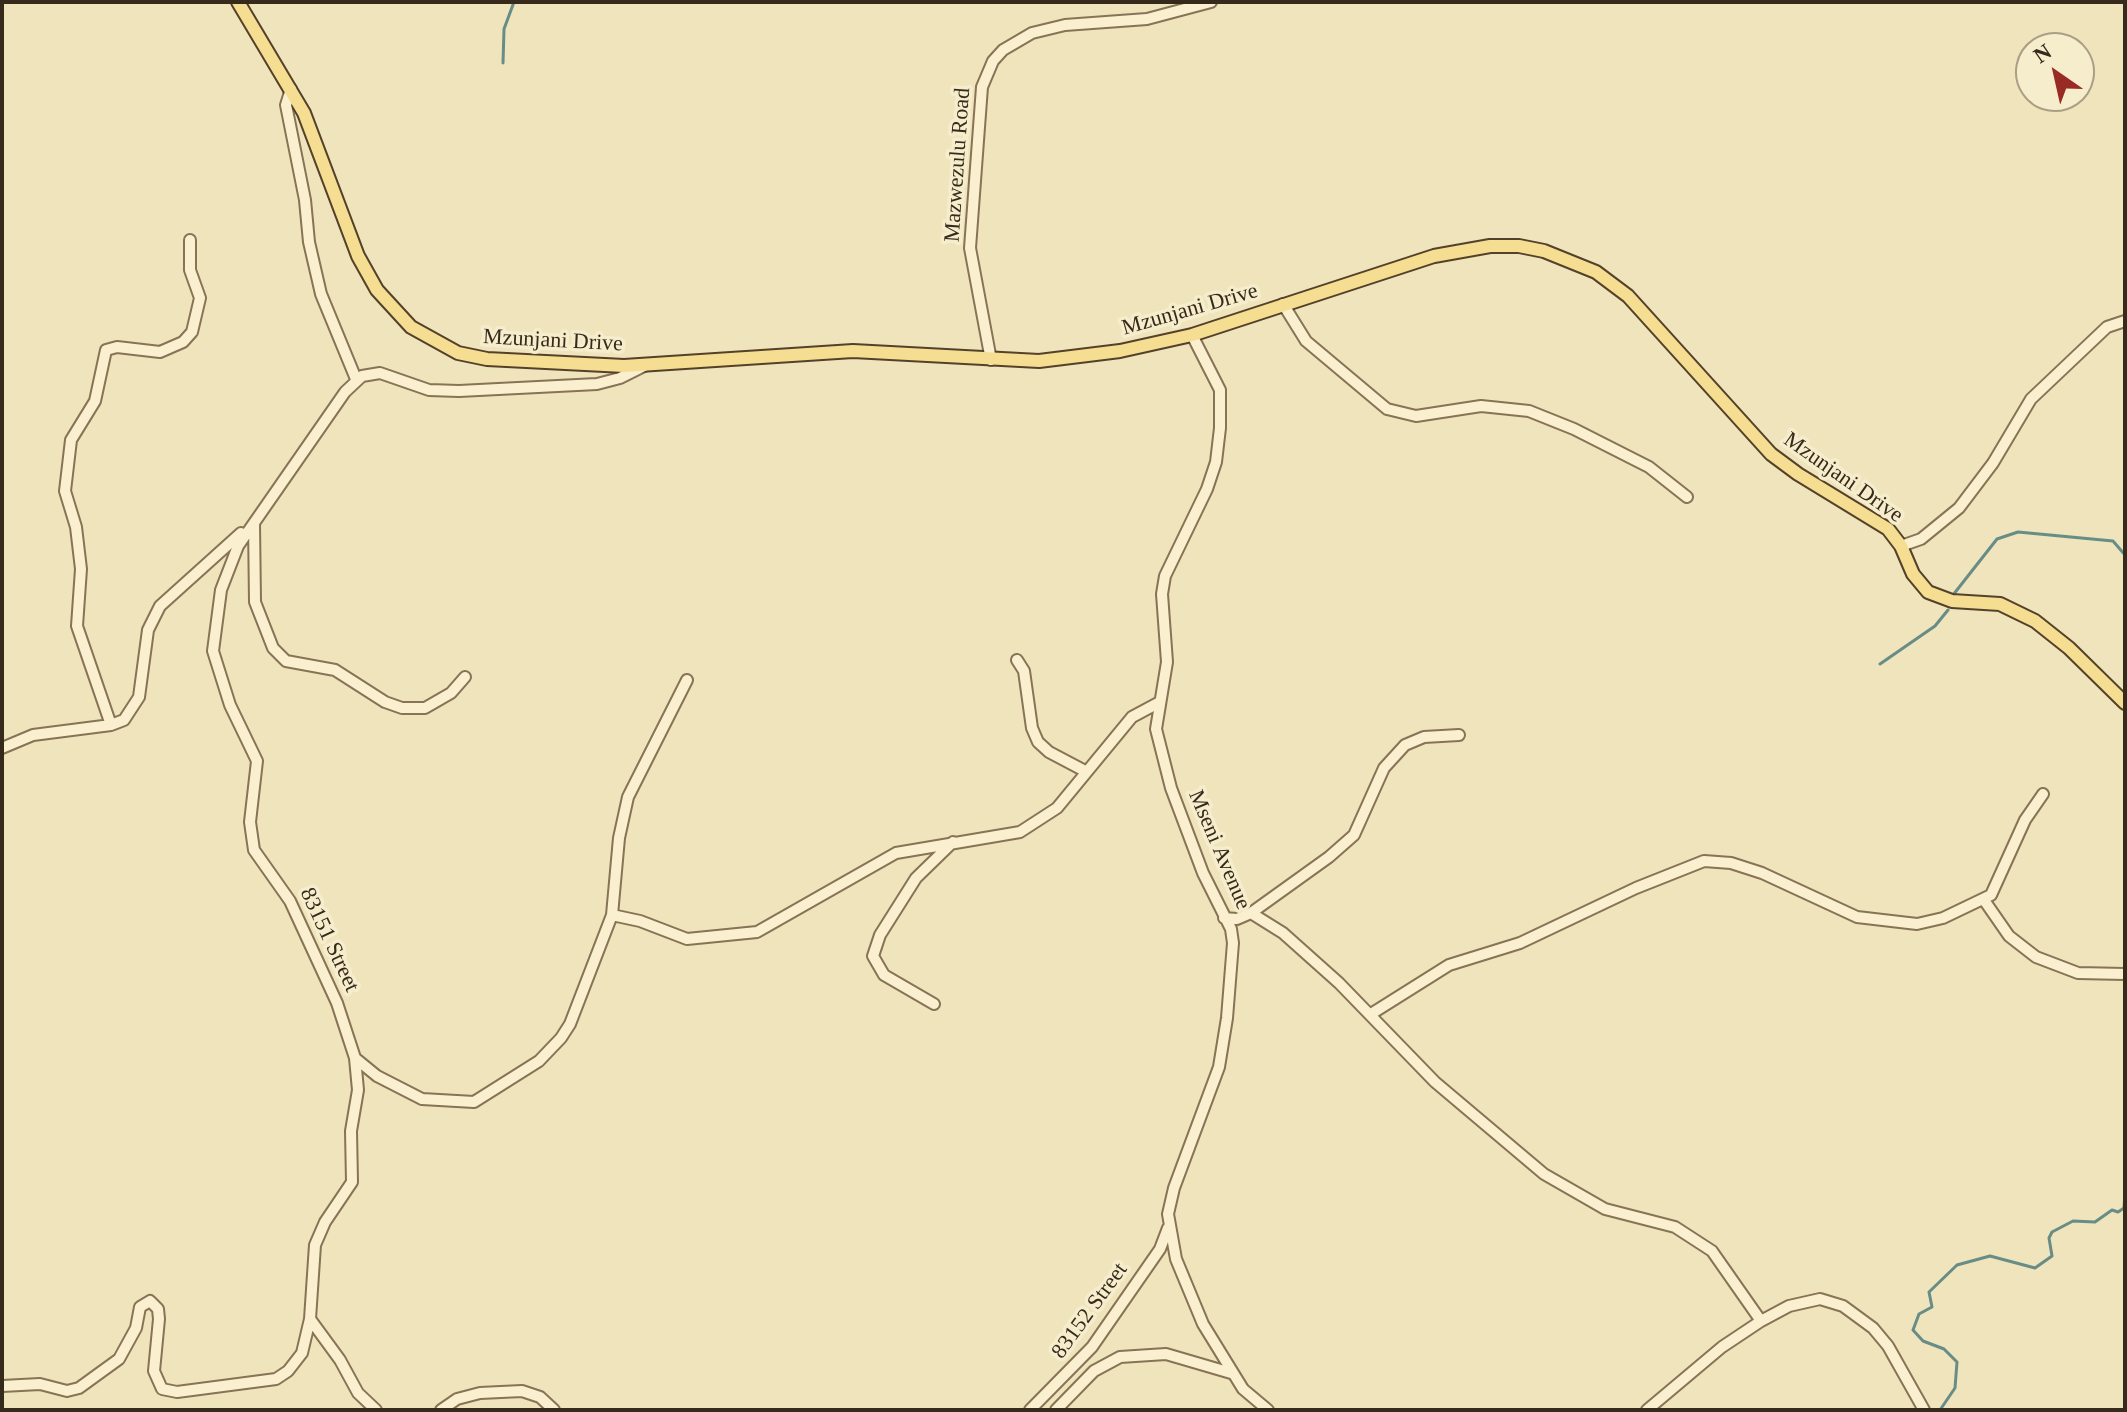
<!DOCTYPE html>
<style>
body{margin:0}
#map{position:relative;width:2127px;height:1412px;overflow:hidden;background:#efe4bc;font-family:"Times New Roman",serif}
canvas{display:block}
.frame{position:absolute;inset:0;border:4px solid #362a1b;pointer-events:none}
.north{position:absolute;left:2015px;top:32px;width:80px;height:80px;box-sizing:border-box;background:#f6edcc;border:2px solid #a99f85;border-radius:50%;rotate:326deg;font-size:22px;font-weight:700;line-height:32px;text-align:center;color:#362a1b}
.north::after{content:'';display:block;margin:auto;width:28px;height:36px;background:#982b23;clip-path:polygon(50% 0,100% 100%,50% 72%,0 100%)}
</style>
<div id="map">
<canvas width="2127" height="1412"></canvas>
<div class="frame"></div>
<div class="north">N</div>
</div>
<script>
const context = document.querySelector('canvas').getContext('2d');
context.lineJoin = 'round';
const toPath = rows => new Path2D(rows.map(r => 'M' + r).join(''));
function strokePath(path, color, width, dash) { context.strokeStyle = color; context.lineWidth = width; context.lineCap = dash ? 'butt' : 'round'; context.setLineDash(dash || []); context.stroke(path); }
function label(font, color, halo, rows, align = 'center') {
  context.font = font + ' "Times New Roman",serif'; context.lineWidth = 7; context.setLineDash([]); context.textBaseline = 'middle'; context.strokeStyle = halo; context.fillStyle = color; for (const [text, x, y, turn = 0] of rows) {
    context.save(); context.translate(x, y); context.rotate((+turn || 0) * Math.PI / 180); context.textAlign = isNaN(turn) ? turn : align; if (halo) context.strokeText(text, 0, 0); context.fillText(text, 0, 0); context.restore();
  }
}
strokePath(toPath([
 [503,63,504,29,514,2],
 [1953,595,1997,539,2018,532,2113,541,2125,555],
 [1880,664,1935,626,1948,610],
 [1940,1410,1955,1388,1957,1362,1944,1349,1923,1341,1913,1330,1919,1314,1932,1307,1929,1292,1957,1265,1990,1256,2035,1268,2052,1256,2049,1238,2052,1232,2073,1221,2095,1222,2112,1210,2118,1212,2124,1208,2125,1192]
]), '#688d87', 3);
const minor = toPath([
 [291,89,286,105,305,200,309,242,321,294,356,379],
 [1283,304,1306,341,1387,409,1416,416,1481,406,1529,411,1574,429,1649,467,1687,497],
 [1192,335,1220,390,1220,428,1216,462,1207,489,1165,576,1162,594,1167,662,1156,729,1171,788,1203,873,1231,929,1233,943,1227,1018,1219,1067,1174,1188,1168,1214,1176,1259,1203,1324,1243,1389,1268,1410],
 [991,360,970,248,982,87,993,61,1003,50,1032,33,1065,25,1147,19,1211,2],
 [254,523,255,602,273,648,286,661,335,670,385,702,402,708,425,708,451,693,465,677],
 [1901,546,1921,539,1959,508,1993,463,2031,399,2107,327,2125,321],
 [1017,660,1024,671,1032,728,1038,742,1049,752,1085,771],
 [111,725,77,626,81,569,76,527,65,491,71,440,95,401,106,350,117,347,160,352,183,342,192,332,200,298,190,270,190,240],
 [2,748,33,735,111,725,124,720,139,697,148,630,160,606,241,533],
 [1984,900,2009,936,2036,957,2078,973,2125,974],
 [1251,913,1329,857,1354,835,1384,768,1405,745,1424,737,1459,735],
 [612,915,619,838,628,797,687,680],
 [1224,918,1237,919,1251,913,1283,933,1339,983,1435,1082,1544,1174,1605,1209,1675,1227,1712,1251,1761,1321],
 [934,1004,884,975,873,956,880,935,916,878,953,842],
 [1371,1014,1449,965,1520,943,1636,888,1704,861,1731,863,1762,873,1857,917,1917,924,1943,918,1991,895,2025,820,2043,794],
 [355,1058,377,1076,422,1099,474,1102,539,1061,561,1038,570,1024,612,915,640,921,687,939,757,932,896,853,1020,832,1057,808,1132,717,1160,702],
 [310,1319,340,1360,358,1393,376,1410],
 [2,1386,40,1384,67,1391,79,1388,119,1359,136,1328,140,1307,150,1301,158,1309,159,1319,154,1371,162,1389,177,1392,276,1379,288,1371,302,1353,310,1319,315,1245,325,1222,352,1182,351,1131,358,1090,355,1058,337,1003,290,901,254,850,250,822,257,761,230,705,213,651,221,590,238,546,345,392,362,376,380,373,429,390,459,391,597,384,620,378,646,365],
 [441,1410,457,1399,480,1393,522,1391,540,1397,554,1410],
 [1030,1410,1092,1347,1160,1249,1168,1228],
 [1056,1410,1094,1371,1120,1357,1166,1354,1231,1373],
 [1647,1410,1722,1347,1761,1321,1789,1306,1820,1299,1843,1306,1873,1328,1888,1346,1924,1410]
]);
const major = toPath([
 [238,2,304,113,358,256,377,290,411,327,458,353,487,359,624,366,853,351,1039,361,1120,351,1192,335,1434,256,1490,246,1519,246,1544,251,1596,272,1628,296,1771,454,1798,474,1888,529,1901,546,1913,574,1928,592,1952,601,2000,604,2035,621,2069,648,2125,703]
]);
strokePath(minor, '#877355', 14);
strokePath(major, '#54412a', 16);
strokePath(minor, '#faf0d0', 10);
strokePath(major, '#f5dd92', 12);
label('22px', '#362a1b', '#f6edcc', [
 ["Mazwezulu Road",958,165,-86],
 ["Mzunjani Drive",1190,310,-16],
 ["Mzunjani Drive",553,341,3],
 ["Mzunjani Drive",1843,478,35],
 ["Mseni Avenue",1219,850,67],
 ["83151 Street",329,940,65],
 ["83152 Street",1090,1311,-54]
]);
</script>
